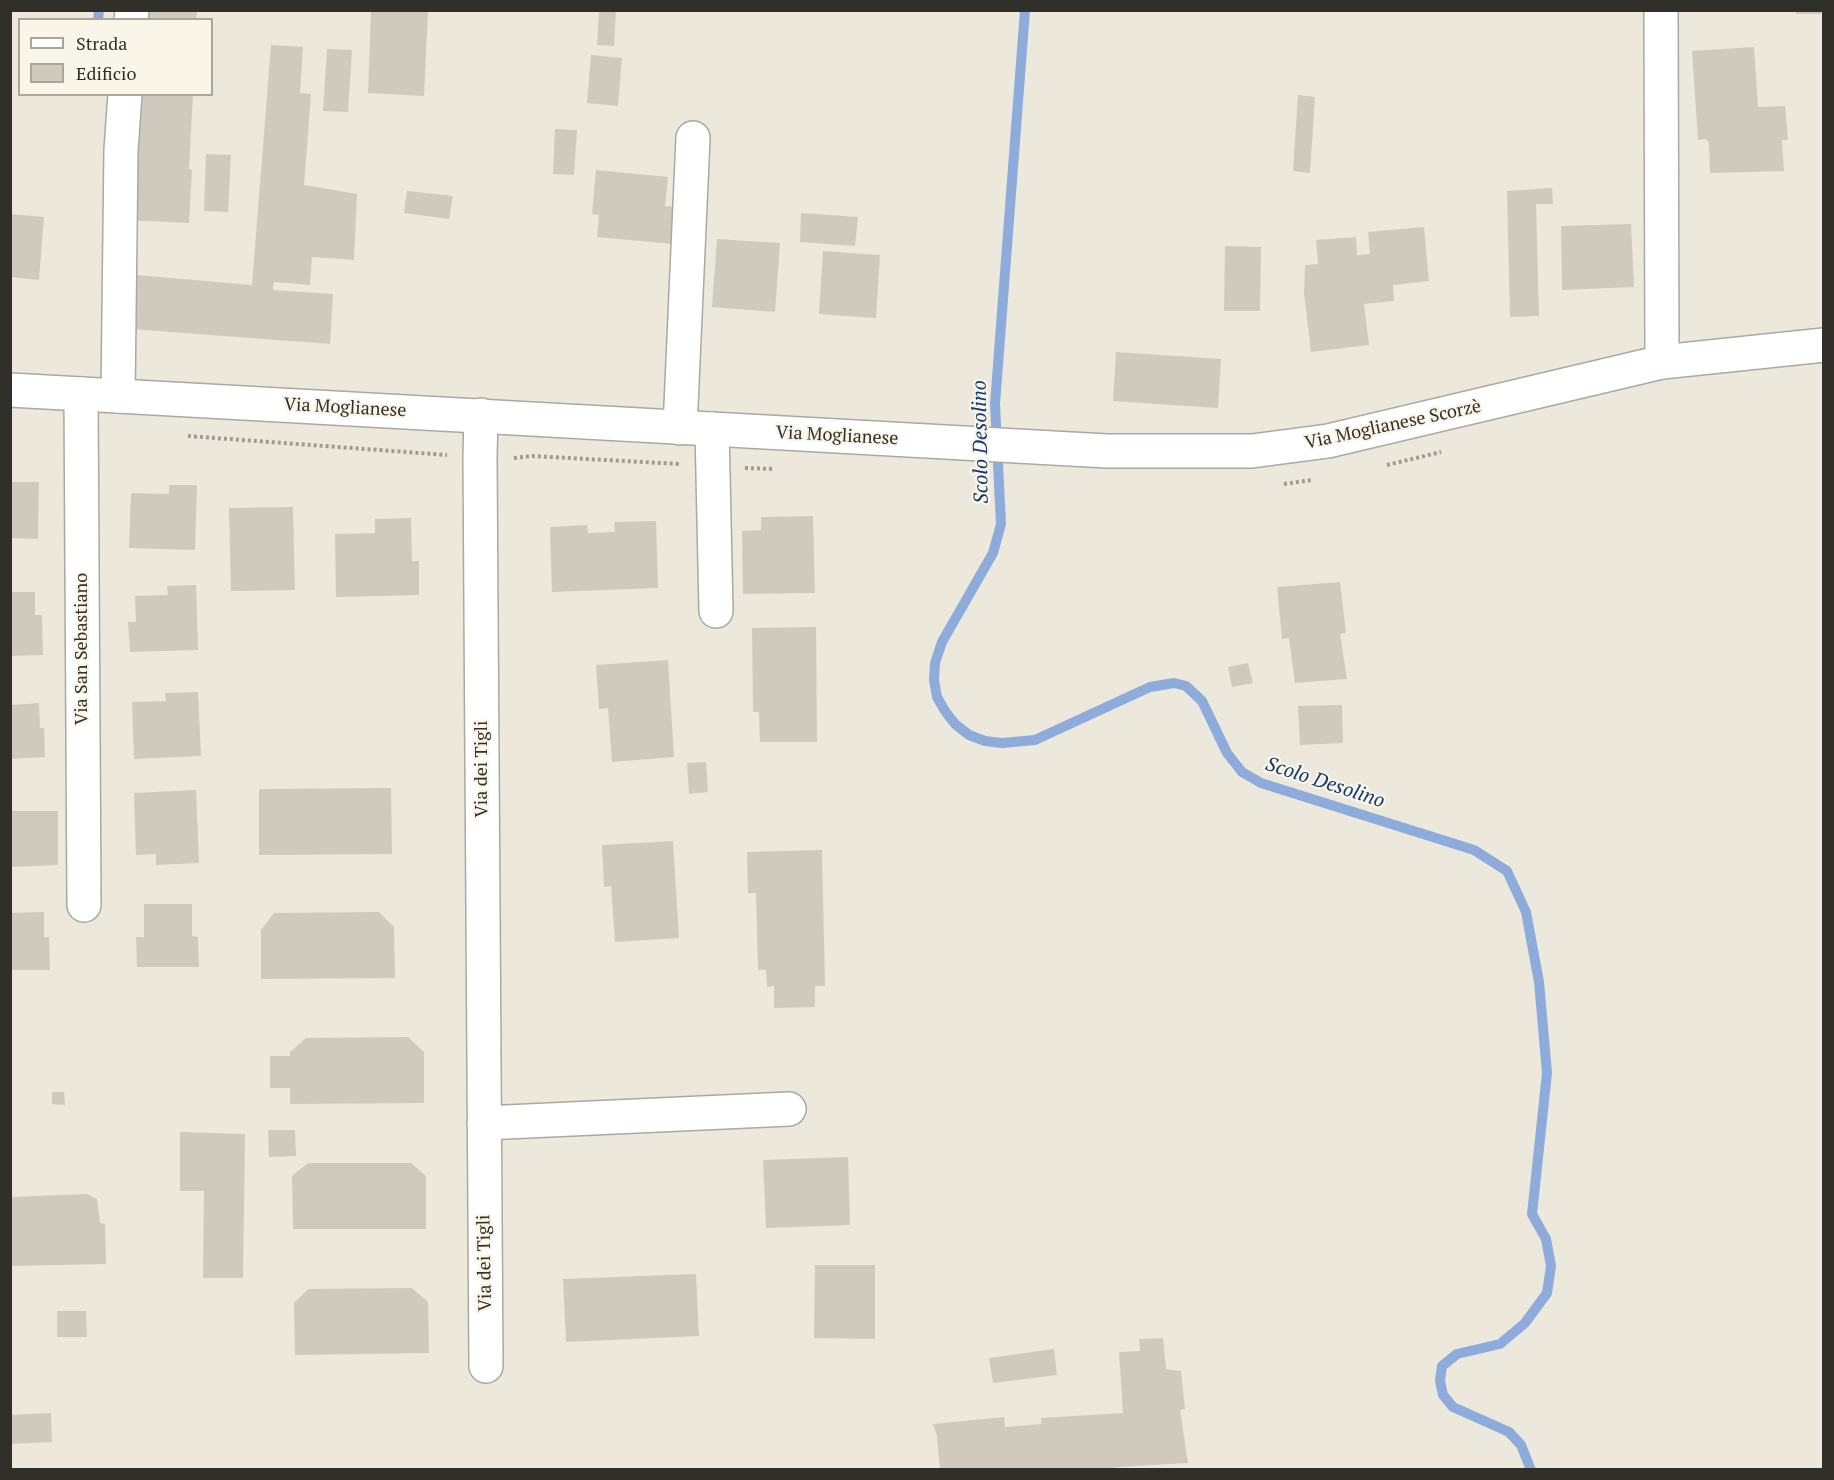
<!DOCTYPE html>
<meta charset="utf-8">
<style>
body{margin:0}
#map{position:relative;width:1834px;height:1480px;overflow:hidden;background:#ede8dc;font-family:"PT Serif",serif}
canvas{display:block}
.frame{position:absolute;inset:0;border:12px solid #312f2a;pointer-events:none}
.legend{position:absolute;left:18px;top:18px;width:195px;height:78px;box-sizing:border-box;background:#faf5e9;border:2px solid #aaa69d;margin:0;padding:8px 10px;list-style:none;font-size:18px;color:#312f2a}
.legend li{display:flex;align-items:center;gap:12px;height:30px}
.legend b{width:30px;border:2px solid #aaa69d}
</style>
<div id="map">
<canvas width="1834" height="1480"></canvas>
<div class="frame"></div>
<ul class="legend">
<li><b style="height:8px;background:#fff"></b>Strada</li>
<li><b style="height:16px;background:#cfcabe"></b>Edificio</li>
</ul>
</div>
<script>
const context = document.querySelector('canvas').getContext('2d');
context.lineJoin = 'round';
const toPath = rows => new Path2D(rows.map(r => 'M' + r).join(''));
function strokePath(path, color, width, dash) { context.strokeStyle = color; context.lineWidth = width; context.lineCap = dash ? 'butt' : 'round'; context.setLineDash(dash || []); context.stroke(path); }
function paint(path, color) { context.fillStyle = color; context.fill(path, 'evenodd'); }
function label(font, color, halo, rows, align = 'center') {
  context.font = font + ' "PT Serif",serif'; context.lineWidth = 4.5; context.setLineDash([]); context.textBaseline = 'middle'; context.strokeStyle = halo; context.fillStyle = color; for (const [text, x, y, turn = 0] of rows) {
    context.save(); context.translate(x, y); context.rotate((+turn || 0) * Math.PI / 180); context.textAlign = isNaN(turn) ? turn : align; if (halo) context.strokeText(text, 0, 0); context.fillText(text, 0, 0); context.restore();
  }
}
strokePath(toPath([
 [1025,10,995,404,1001,524,993,553,942,642,935,663,934,680,937,697,945,711,955,724,969,735,985,741,1002,743,1035,740,1150,687,1174,683,1186,686,1202,701,1227,753,1242,772,1261,783,1474,850,1507,871,1526,912,1539,982,1547,1073,1532,1214,1546,1239,1551,1266,1547,1293,1525,1323,1500,1344,1457,1354,1442,1366,1440,1381,1443,1395,1453,1407,1509,1432,1521,1445,1531,1470],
 [98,20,99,10]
]), '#8eacdb', 10);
paint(toPath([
 [146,10,197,12,196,20,145,20],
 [371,10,428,12,424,96,368,93],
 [599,10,616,10,614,46,597,45],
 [1796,10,1821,10,1821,14,1796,14],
 [271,45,303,47,300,93,311,94,304,185,357,194,354,260,312,257,310,285,274,282,273,290,333,294,330,344,131,329,136,275,252,285],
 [1754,47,1758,107,1785,106,1788,140,1782,140,1784,171,1710,173,1709,142,1705,139,1698,140,1692,51],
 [327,49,352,50,348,112,323,111],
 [591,55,622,58,618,106,587,103],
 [142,94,193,94,189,169,192,170,189,223,128,220,132,166,138,166],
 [1298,95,1315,97,1310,173,1293,171],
 [555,129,577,130,574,175,553,174],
 [206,154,231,155,228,212,204,211],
 [596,170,668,177,665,206,676,207,673,244,597,237,599,215,592,214],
 [1552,188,1553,204,1536,204,1539,316,1510,317,1507,191],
 [407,191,453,196,449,219,404,213],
 [801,213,858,217,855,246,800,242],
 [10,214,44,217,39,280,10,277],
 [1631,224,1634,287,1562,290,1561,226],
 [1424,227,1429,281,1393,285,1394,301,1364,304,1369,345,1311,352,1304,293,1305,265,1318,264,1316,240,1356,237,1357,255,1370,254,1368,232],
 [717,239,780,243,775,312,712,307],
 [1225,246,1261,247,1260,311,1224,311],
 [823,251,880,255,876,318,819,314],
 [1116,352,1221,359,1218,408,1113,401],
 [10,482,39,482,38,539,10,538],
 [169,485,197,485,195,550,129,548,131,493,169,494],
 [293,507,295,590,231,591,229,508],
 [813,516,815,593,743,594,742,531,761,530,761,517],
 [411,518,412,561,419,561,419,595,336,597,335,534,375,533,375,519],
 [656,521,658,588,552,592,550,527,587,525,588,533,615,532,614,522],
 [1340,582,1346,633,1340,634,1347,679,1295,683,1289,638,1282,639,1277,587],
 [196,585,198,650,130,652,128,622,136,622,135,596,168,595,167,586],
 [10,592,35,592,35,615,42,615,43,655,10,656],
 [816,627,817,742,760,742,759,712,753,712,752,628],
 [668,660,674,757,612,762,608,708,599,709,596,665],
 [1248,663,1253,683,1232,687,1228,667],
 [198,692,201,756,134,759,132,702,166,701,165,693],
 [39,703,40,728,44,728,45,757,10,759,10,705],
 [1342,705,1343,743,1300,745,1298,706],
 [706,762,708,792,689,794,687,763],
 [391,788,392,854,259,855,259,789],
 [196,790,199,863,156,865,156,854,136,855,134,793],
 [10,811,58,811,58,865,10,867],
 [673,841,679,938,615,942,611,886,604,887,602,845],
 [822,850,825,986,815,986,815,1007,774,1008,774,986,767,987,766,970,758,970,756,893,748,893,747,852],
 [144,904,192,904,192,936,198,937,199,967,137,967,136,937,144,937],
 [44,912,44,937,49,937,50,970,10,970,10,913],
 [379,912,394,927,395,978,261,979,261,930,274,913],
 [408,1037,424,1052,424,1103,290,1104,290,1088,270,1088,270,1056,290,1056,290,1052,306,1038],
 [52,1092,64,1092,65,1105,52,1104],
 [268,1130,295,1130,296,1156,269,1157],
 [180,1132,245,1134,243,1278,203,1278,204,1191,180,1191],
 [848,1157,850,1225,766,1228,763,1160],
 [308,1163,411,1163,426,1176,426,1229,293,1229,292,1176],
 [87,1194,97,1199,100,1223,105,1224,106,1264,10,1266,10,1197],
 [815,1265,875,1265,875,1339,814,1338],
 [696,1274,699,1336,566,1342,563,1279],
 [412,1288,428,1302,429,1353,295,1355,294,1303,308,1289],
 [57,1311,86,1311,87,1337,57,1337],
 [1163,1338,1166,1369,1181,1371,1185,1409,1180,1410,1188,1463,1119,1467,1112,1468,1112,1470,940,1470,937,1436,933,1424,1004,1417,1005,1427,1041,1424,1041,1418,1123,1413,1119,1352,1140,1351,1139,1339],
 [1054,1349,1057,1375,993,1383,989,1358],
 [51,1413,52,1442,10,1444,10,1415]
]), '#cfcabe');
const minor = toPath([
 [1661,10,1662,362],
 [131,20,132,10],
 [81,394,84,905],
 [118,396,121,150,125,94],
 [481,415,480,457,486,1366],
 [680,428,693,138],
 [712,429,716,611],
 [484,1123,789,1109]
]);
const major = toPath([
 [10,390,1107,451,1252,451,1328,441,1662,362,1824,345]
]);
strokePath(minor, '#ada89d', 36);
strokePath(major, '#ada89d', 36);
strokePath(toPath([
 [188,436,447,455],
 [514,458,532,456,680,464],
 [1387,465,1441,452],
 [745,468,773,469],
 [1284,484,1312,480]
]), '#9f9b92', 4, [3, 3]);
strokePath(minor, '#fff', 33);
strokePath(major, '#fff', 33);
label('18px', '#312f2a', '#faf5e9', [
 ["Via Moglianese",345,408,3],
 ["Via Moglianese Scorzè",1393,425,-12],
 ["Via Moglianese",837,436,3],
 ["Via San Sebastiano",82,649,-90],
 ["Via dei Tigli",482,769,-90],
 ["Via dei Tigli",485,1263,-91]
]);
label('italic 20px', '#123870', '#faf5e9', [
 ["Scolo Desolino",981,442,-91],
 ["Scolo Desolino",1325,783,18]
]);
</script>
